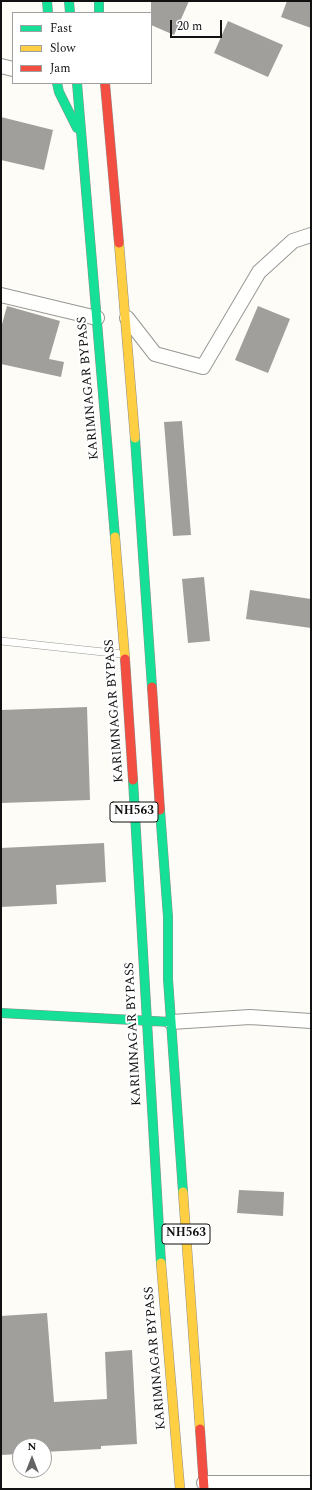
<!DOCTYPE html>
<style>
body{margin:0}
#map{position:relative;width:312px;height:1490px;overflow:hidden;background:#fdfcf7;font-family:Spectral,serif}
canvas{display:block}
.frame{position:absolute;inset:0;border:2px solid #111;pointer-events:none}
.legend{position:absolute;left:12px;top:12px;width:140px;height:72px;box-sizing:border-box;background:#fff;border:1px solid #a0a0a0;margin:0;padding:5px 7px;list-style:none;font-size:12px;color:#111}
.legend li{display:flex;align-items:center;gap:8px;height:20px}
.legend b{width:20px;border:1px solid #a0a0a0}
.north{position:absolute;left:12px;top:1438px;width:40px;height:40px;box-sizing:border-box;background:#fff;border:1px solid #a0a0a0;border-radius:50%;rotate:0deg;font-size:11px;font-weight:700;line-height:16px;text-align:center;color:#111}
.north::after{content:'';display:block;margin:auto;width:14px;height:18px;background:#646362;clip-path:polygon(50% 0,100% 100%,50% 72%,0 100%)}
.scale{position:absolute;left:170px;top:20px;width:52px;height:18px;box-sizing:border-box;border:2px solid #111;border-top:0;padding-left:5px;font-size:12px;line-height:14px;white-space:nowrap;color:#111;-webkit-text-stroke:3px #fff;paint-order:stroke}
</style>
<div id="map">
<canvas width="312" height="1490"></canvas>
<div class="frame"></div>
<ul class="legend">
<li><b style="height:5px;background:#16e098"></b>Fast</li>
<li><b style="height:5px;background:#ffcf43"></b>Slow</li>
<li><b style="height:5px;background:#f24e42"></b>Jam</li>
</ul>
<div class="north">N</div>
<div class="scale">20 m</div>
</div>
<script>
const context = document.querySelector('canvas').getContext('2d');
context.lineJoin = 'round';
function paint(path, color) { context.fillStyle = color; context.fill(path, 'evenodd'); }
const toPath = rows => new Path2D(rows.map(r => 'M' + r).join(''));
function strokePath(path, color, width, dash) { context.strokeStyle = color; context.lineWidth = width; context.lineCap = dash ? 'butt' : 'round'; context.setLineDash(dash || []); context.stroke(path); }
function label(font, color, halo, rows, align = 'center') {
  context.font = font + ' Spectral,serif'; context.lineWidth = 4; context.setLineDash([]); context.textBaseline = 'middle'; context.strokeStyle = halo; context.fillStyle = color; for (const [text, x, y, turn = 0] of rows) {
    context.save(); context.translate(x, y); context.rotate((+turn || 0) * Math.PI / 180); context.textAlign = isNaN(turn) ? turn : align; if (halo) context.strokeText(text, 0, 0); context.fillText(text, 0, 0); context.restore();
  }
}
paint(toPath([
 [151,1,189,1,174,35,151,25],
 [287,1,311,1,311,28,281,17],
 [228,21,283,45,268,77,214,53],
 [1,117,53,130,44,170,1,160],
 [7,306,60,321,49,359,64,362,61,377,1,364,1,328],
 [258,306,290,319,268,373,235,360],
 [182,421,191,535,173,536,164,422],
 [204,577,210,641,188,643,182,579],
 [250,590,311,599,311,628,246,619],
 [87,707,90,800,1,803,1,710],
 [104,843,106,882,56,885,57,904,1,907,1,848],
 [239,1190,284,1192,283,1216,237,1213],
 [47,1313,54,1402,107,1399,105,1352,132,1350,137,1444,101,1446,101,1449,44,1452,44,1446,20,1446,20,1454,1,1455,1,1316]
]), '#a19f9c');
const lane = toPath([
 [1,641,122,654]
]);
const street = toPath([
 [1,66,13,69],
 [1,295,97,318],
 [127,318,155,354,203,367,259,272,293,241,311,235],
 [171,1022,250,1017,311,1021],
 [204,1483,311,1483]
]);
const fast = toPath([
 [47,1,48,13],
 [69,1,70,13],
 [99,1,99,13],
 [57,83,59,92,77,128],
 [77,83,115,537],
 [135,438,152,687],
 [133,780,161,1263],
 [160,810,168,917,168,979,183,1192],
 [1,1013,171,1022]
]);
const slow = toPath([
 [119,243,135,438],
 [115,537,125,659],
 [183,1192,200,1429],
 [161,1263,180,1489]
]);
const jam = toPath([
 [105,83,119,243],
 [125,659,133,780],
 [152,687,160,810],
 [200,1429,204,1489]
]);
strokePath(lane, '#979795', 8);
strokePath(street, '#979795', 16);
strokePath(fast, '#8e8d8b', 10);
strokePath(slow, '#8e8d8b', 10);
strokePath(jam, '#8e8d8b', 10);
strokePath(lane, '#fffffe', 7);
strokePath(street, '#fffffe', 14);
strokePath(fast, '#16e098', 9);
strokePath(slow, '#ffcf43', 9);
strokePath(jam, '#f24e42', 9);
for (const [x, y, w] of [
 [134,812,48],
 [186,1234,48]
]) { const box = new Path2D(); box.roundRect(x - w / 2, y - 10, w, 20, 3); context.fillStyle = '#fff'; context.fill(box); strokePath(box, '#111', 1); }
label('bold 12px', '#111', null, [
 ["NH563",134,812],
 ["NH563",186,1234]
]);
label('13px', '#111', '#fff', [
 ["KARIMNAGAR BYPASS",89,388,-95],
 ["KARIMNAGAR BYPASS",115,711,-94],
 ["KARIMNAGAR BYPASS",134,1034,-93],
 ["KARIMNAGAR BYPASS",156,1358,-95]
]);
</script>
